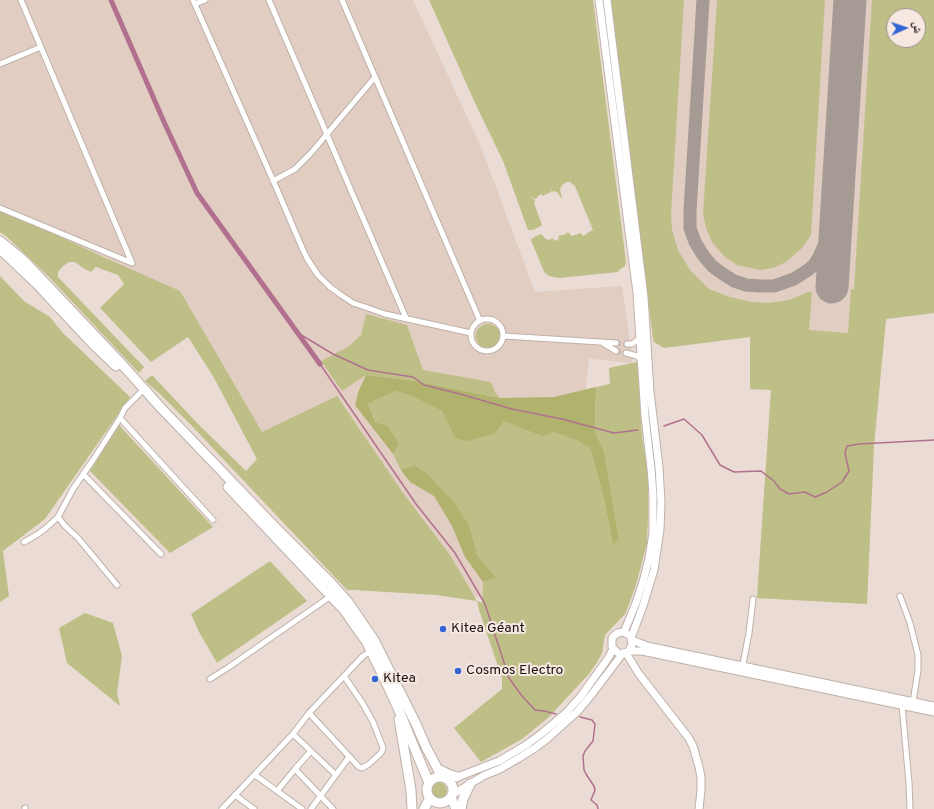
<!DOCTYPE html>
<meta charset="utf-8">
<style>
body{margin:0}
#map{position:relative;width:934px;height:809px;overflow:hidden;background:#eadcd4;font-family:Overpass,"Noto Naskh Arabic",sans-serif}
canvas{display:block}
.north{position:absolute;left:886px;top:8px;width:40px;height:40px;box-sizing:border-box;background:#f7e9e1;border:1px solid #9d938d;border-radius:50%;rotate:87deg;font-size:11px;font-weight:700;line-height:16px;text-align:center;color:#171210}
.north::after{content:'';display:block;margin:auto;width:14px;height:18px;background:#3365d5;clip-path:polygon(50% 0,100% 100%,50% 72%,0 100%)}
</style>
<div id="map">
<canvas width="934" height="809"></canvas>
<div class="north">ش</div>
</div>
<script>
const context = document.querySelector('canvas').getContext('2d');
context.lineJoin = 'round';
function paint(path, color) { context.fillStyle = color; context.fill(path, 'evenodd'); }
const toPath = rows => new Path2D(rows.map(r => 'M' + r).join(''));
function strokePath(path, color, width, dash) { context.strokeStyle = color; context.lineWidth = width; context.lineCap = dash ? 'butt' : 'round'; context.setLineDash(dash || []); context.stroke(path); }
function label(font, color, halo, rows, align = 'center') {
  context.font = font + ' Overpass,sans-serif'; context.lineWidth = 4; context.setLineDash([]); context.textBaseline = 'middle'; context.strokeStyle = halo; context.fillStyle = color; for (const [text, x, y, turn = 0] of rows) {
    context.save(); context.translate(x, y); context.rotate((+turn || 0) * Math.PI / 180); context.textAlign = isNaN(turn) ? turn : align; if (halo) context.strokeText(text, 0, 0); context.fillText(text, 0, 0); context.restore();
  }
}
paint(toPath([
 [0,0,413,0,481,147,535,292,622,286,633,364,589,358,585,398,541,606,474,596,348,586,180,297,0,212],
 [632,0,934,0,934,313,886,319,874,445,867,604,757,598,771,390,750,389,750,337,664,348,654,342],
 [894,16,918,16,918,40,894,40]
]), '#e2cdc2');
paint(toPath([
 [429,0,593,0,626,262,625,266,619,270,618,272,559,278,549,276,545,273,542,267,531,240,534,237,541,234,546,239,549,240,553,238,554,241,559,239,558,236,566,234,568,232,572,236,581,233,583,236,587,234,587,233,593,230,575,186,571,183,572,179,571,182,567,182,562,185,560,190,562,198,561,198,558,193,555,191,552,192,549,186,551,192,542,196,542,194,538,196,538,197,535,199,529,196,535,200,534,203,542,225,541,226,533,230,528,230,503,161,475,103],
 [611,0,684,0,671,214,672,230,678,250,690,270,709,289,730,297,751,302,769,303,789,300,808,292,812,292,809,330,848,333,851,289,854,289,872,0,934,0,934,313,886,319,874,445,867,604,757,598,771,390,750,389,750,337,664,348,654,342,653,339],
 [894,16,918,16,918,40,894,40],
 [717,0,825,0,811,235,802,248,786,262,773,268,760,270,737,265,725,257,712,242,706,228,703,214],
 [0,208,103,257,180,291,262,432,337,396,403,493,450,555,477,601,482,603,483,582,496,578,477,555,470,527,414,465,401,470,393,454,399,443,388,426,375,422,368,404,395,391,410,395,442,411,455,437,494,434,504,420,518,426,554,432,576,440,590,448,604,499,613,544,619,539,604,451,595,432,596,387,610,384,609,368,637,362,642,436,648,475,648,517,647,543,636,585,627,609,625,614,605,635,602,653,596,664,588,675,549,717,522,739,481,762,454,728,502,689,502,678,479,610,477,601,436,595,353,590,347,590,191,425,160,394,145,381,152,375,196,422,246,471,257,459,213,376,188,337,151,362,100,308,124,284,118,275,96,267,91,272,83,268,75,262,69,262,63,266,58,272,58,277,144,367,139,373,49,277,7,237,0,232],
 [0,276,24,301,50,317,62,332,130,397,45,519,3,551,9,596,0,602],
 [366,314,407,325,423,370,491,382,495,392,500,398,415,381,366,375,342,391,321,361,348,347,361,335],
 '476 336a12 12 0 1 1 24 0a12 12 0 1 1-24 0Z',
 [119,425,213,527,170,553,90,471],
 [270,561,307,601,217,663,199,632,191,614],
 [85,613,113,623,122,656,117,693,120,706,67,663,59,628],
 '429 791a9 9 0 1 1 18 0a9 9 0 1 1-18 0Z'
]), '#bdbf86');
paint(toPath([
 [366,375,415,381,500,398,554,397,596,387,595,432,604,451,619,539,613,545,604,499,590,448,576,440,554,432,542,436,504,421,494,434,467,441,455,438,442,411,410,395,395,391,368,404,375,422,388,426,399,443,393,454,355,405,359,390],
 [414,465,427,474,453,501,470,527,477,555,496,578,483,582,465,557,452,526,434,496,410,482,401,470]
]), '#b0b26e');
strokePath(toPath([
 [298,333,333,354,368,370,413,377,424,385,460,394,512,409,562,419,614,433,638,430],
 [320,364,416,504,455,553,485,604,509,678,522,696,535,710,544,711,556,714],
 [664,426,684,419,702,435,720,465,734,472,761,471,774,481,780,489,789,494,805,492,815,497,827,492,842,482,849,471,845,453,847,446,859,444,934,440],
 [580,717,592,720,595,724,593,741,585,751,583,756,584,770,586,774,594,786,595,790,591,800,597,805,598,809]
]), '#b1718e', 1.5);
strokePath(toPath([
 [111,0,164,122,197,193,320,364]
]), '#b1718e', 5);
strokePath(toPath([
 [703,0,690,211,690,228,695,242,703,255,712,266,723,274,734,281,746,285,761,286,774,286,794,279,808,270,814,265,819,257,827,239,838,201]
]), '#a59a94', 13);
strokePath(toPath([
 [832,287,850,0]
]), '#a59a94', 33);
strokePath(toPath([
 [616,343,627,344],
 [616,351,626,353]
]), '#cabeb7', 5, [5, 2.5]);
const street = toPath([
 [21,0,132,263],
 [193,0,276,187,303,250,308,260,318,275,330,287,341,295,353,303,368,308,385,314,471,333],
 [269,0,406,318],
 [342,0,480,321],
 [195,4,205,0],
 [0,64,41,47],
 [273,181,295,169,311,153,375,77],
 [0,208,132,263],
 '471 335a16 16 0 1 1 32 0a16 16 0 1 1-32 0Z',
 [504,336,616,343],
 [603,343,616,351],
 [627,344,632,344,640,338],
 [626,353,637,356,641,360],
 [120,418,213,520],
 [83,474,161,554],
 [58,517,65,526,78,538,117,585],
 [24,542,38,534,46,528,58,517,73,489,93,460,120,418,125,408,140,393],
 [900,596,910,623,918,655,918,670,913,702],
 [742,669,749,633,753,599],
 [210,679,229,667,331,596],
 [902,705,909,783,910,809],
 [309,713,359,767,362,768,369,764,381,753,383,749,382,745,373,722,363,704,344,676],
 [293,734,336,775],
 [295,769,333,809],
 [255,775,302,809],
 [277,791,295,769,311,751],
 [235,795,254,809],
 [25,809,25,808],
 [222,809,293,734,309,713,363,656,371,651],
 [311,809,349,757]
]);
const secondary = toPath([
 [599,0,637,293,645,417,651,468,653,495,653,533,649,558,643,582,636,603,624,632],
 [607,0,644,297,650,392,659,467,661,502,660,529,654,570,643,606,631,638,632,645,628,652],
 [632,640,647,646,934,706],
 [617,652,612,647,612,638,616,634,618,633,624,632,627,634],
 [626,653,639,674,688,737,693,746,699,767,701,777,701,790,699,809],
 [446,779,460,776,499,761,526,745,541,734,566,713,581,696,609,657,613,649],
 [452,795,483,776,500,769,519,758,535,748,547,739,577,712,592,694,623,653,631,651,642,651,934,712]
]);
const highway = toPath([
 [0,241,21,258,30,267,119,361,162,409,277,529,331,583,348,602,374,640,416,724,426,747,442,777],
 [0,249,38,285,48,296,91,342,116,366],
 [228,487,344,610,358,630,366,641,385,680,398,708,429,783],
 [399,719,411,790,412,809],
 [440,770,448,774,457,777],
 '427 790a13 13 0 1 1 26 0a13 13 0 1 1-26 0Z',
 [451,797,456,809],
 [424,809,430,798],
 [461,809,463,799,470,784]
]);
strokePath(street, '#beb1a9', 7);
strokePath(secondary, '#beb1a9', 9);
strokePath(highway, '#beb1a9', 11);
strokePath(street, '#fff', 5);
strokePath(secondary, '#fff', 7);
strokePath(highway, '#fff', 9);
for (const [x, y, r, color] of [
 [443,629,4,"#3365d5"],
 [458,671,4,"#3365d5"],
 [375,679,4,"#3365d5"]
]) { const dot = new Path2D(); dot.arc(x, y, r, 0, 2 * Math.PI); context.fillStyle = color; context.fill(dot); strokePath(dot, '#f7e9e1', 1.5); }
label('14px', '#171210', '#f7e9e1', [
 ["Kitea Géant",451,629],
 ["Cosmos Electro",466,671],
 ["Kitea",383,679]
], 'left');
</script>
